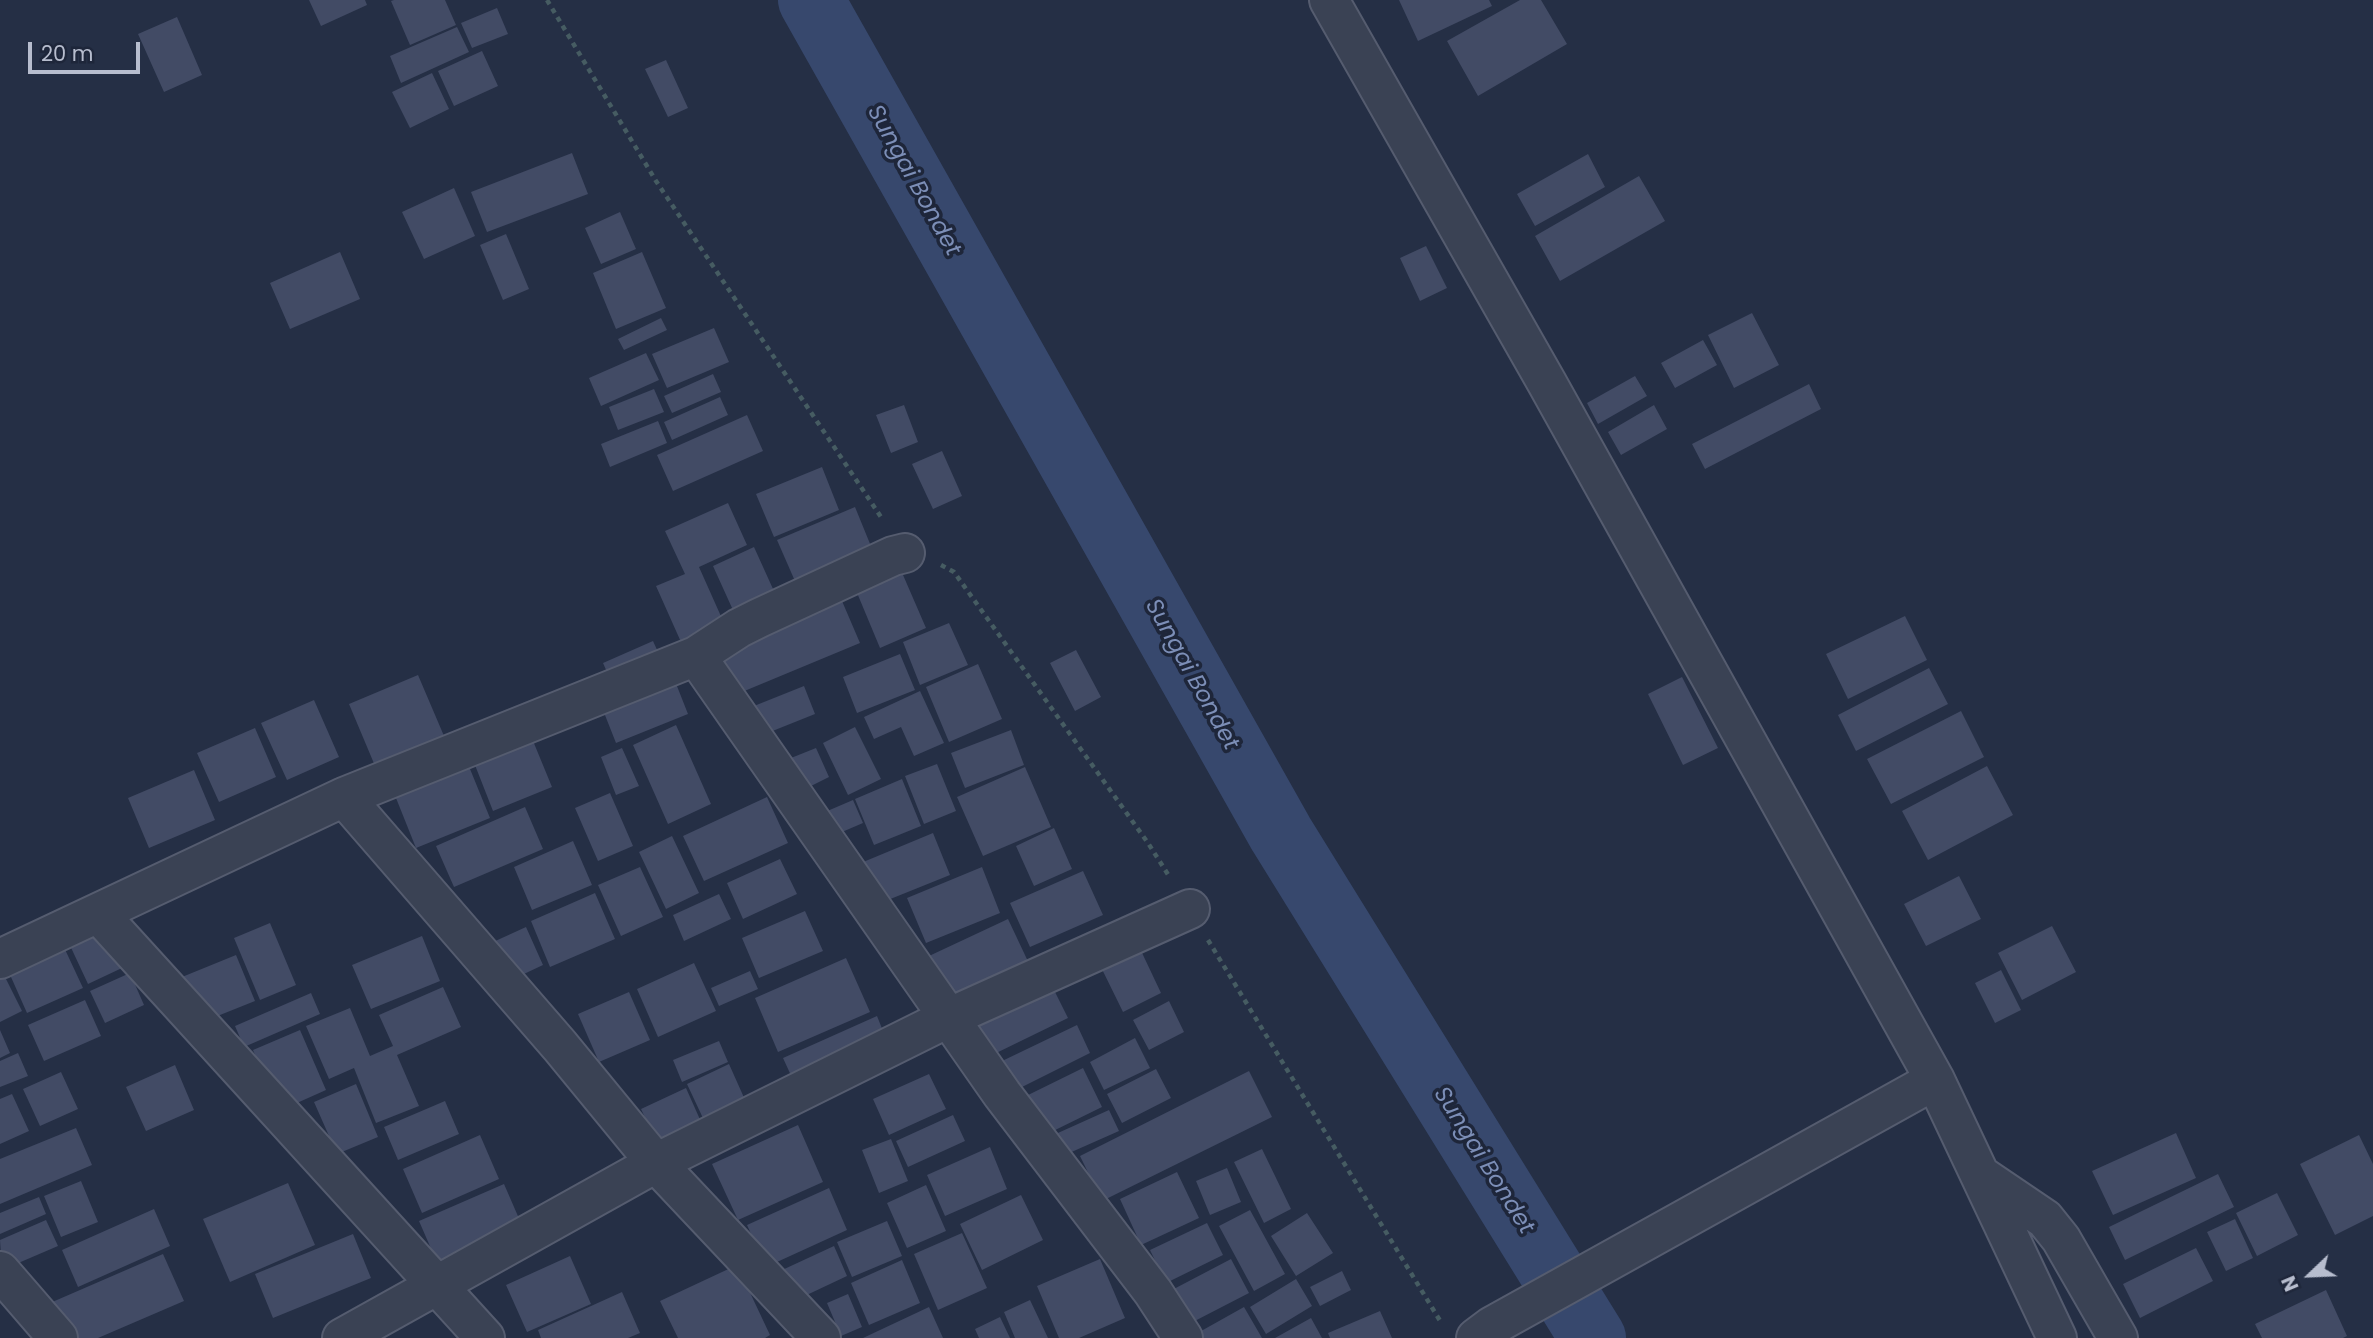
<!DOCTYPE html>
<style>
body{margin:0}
#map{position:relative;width:2373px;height:1338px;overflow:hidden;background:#252f45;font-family:Poppins,sans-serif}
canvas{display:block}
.north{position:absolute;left:2275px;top:1240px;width:70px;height:70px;-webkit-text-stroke:5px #1e263a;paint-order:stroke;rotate:247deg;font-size:19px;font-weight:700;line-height:28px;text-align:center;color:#b7bdce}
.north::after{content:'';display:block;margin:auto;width:24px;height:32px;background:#b7bdce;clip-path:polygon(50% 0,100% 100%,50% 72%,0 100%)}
.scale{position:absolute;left:28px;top:42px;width:112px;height:32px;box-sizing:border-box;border:4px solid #b7bdce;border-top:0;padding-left:9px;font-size:21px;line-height:24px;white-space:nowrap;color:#b7bdce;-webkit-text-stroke:5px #1e263a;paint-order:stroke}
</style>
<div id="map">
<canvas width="2373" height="1338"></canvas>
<div class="north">N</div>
<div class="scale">20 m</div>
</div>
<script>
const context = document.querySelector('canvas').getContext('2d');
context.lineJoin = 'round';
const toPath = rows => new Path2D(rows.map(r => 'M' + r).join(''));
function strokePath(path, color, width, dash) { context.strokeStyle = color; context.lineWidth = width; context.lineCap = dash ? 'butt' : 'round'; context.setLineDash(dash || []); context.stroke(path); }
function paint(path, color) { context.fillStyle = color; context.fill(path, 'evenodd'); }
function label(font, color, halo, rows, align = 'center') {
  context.font = font + ' Poppins,sans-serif'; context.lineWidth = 7; context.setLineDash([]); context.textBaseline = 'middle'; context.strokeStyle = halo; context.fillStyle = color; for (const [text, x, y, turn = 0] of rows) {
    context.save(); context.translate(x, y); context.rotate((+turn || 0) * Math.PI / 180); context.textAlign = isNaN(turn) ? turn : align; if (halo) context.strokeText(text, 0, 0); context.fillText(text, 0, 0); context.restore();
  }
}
strokePath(toPath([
 [811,0,1281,834,1593,1338]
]), '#37486d', 66);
paint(toPath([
 [309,0,365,0,367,5,321,26],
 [394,0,445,0,456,25,410,45,391,1],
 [1399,0,1489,0,1492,6,1418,41],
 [1520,0,1541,0,1567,44,1478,96,1447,41],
 [497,8,508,34,472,48,461,23],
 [177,17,202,75,164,92,138,34],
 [457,27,469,52,401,83,390,56],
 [482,51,498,86,454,106,438,71],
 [666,60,688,108,668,117,645,69],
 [432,73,449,109,410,128,392,92],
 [572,153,588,194,487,232,471,192],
 [1588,154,1605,187,1535,226,1517,194],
 [1639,176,1665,221,1560,281,1535,236],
 [454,188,475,236,424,259,402,212],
 [620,212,636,249,601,264,585,228],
 [506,234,529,289,503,300,480,245],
 [1426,246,1447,288,1420,301,1400,258],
 [340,252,360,299,290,329,270,283],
 [642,252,666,308,616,329,593,273],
 [1752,313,1779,365,1734,388,1708,335],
 [661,318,667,330,624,350,618,339],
 [714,328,729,362,667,388,652,354],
 [1703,340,1717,365,1675,388,1661,363],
 [646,353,659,380,601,406,589,378],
 [713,374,721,392,672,413,664,396],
 [1635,376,1647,396,1598,424,1587,403],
 [1809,384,1821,409,1705,469,1692,444],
 [654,389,664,412,618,430,609,407],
 [720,397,728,415,672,440,664,422],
 [904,405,918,442,891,453,876,415],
 [1654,405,1667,429,1621,455,1608,432],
 [747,415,763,451,673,491,657,455],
 [658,421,667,443,610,467,601,444],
 [942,451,962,496,933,509,912,464],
 [822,467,839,510,774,537,756,494],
 [728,503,747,545,699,567,728,632,685,651,656,586,685,574,665,531],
 [855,507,875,556,798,588,777,540],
 [754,547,778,600,737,619,713,566],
 [900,568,926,628,880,648,855,588],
 [842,601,860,643,730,697,712,656],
 [1905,616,1927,660,1848,699,1826,654],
 [949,623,968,665,920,685,903,642],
 [653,641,664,665,614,688,603,663],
 [1076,650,1101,697,1075,711,1050,663],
 [900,654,915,690,857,713,843,677],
 [978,664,1002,719,949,742,926,687],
 [1929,668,1948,704,1856,751,1838,715],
 [418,675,447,743,378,773,349,704],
 [673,676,688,714,616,743,601,705],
 [1682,677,1718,748,1683,765,1648,694],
 [804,686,815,714,755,738,744,710],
 [920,691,944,743,914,756,901,727,874,739,864,717],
 [314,700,339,757,287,780,261,723],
 [1961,711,1984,757,1891,804,1867,759],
 [676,725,711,804,668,824,633,745],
 [855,727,881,779,848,795,823,743],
 [255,728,276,777,219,802,197,753],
 [1011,730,1024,765,965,788,951,753],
 [531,736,552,787,493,811,473,760],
 [622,748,639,786,616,795,601,757],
 [816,748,829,777,805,789,791,758],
 [468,764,490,818,416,848,394,793],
 [937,764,956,811,924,824,905,776],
 [1987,766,2013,815,1928,860,1902,811],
 [1025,767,1051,827,983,856,957,797],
 [194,770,215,820,149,848,128,798],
 [902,779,921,826,874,845,855,799],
 [610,793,633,846,598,861,575,808],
 [767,797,788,843,704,881,683,836],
 [853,800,863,823,835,835,825,812],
 [525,807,543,849,454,887,436,846],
 [1054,828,1072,869,1034,886,1016,846],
 [933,833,950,875,873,906,856,865],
 [672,836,699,893,666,909,639,852],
 [573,841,592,885,532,910,514,867],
 [780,859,797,894,743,919,727,883],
 [640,867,663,917,621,936,598,885],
 [982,867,1000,913,926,943,907,898],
 [1083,871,1103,915,1030,947,1010,903],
 [1959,876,1981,919,1926,946,1904,904],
 [595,893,615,939,550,967,531,921],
 [719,894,731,919,684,941,673,915],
 [805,911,823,951,759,978,742,938],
 [1008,919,1033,972,954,1009,929,956],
 [102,923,122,968,88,984,67,939],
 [270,923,296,985,260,1000,234,938],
 [2052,926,2076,972,2022,1000,1998,953],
 [526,927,543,965,509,981,491,943],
 [422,936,440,981,371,1009,352,965],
 [1135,938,1161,993,1123,1012,1096,957],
 [62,943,83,988,27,1013,7,968],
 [236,955,255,1001,200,1023,182,977],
 [846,958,870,1012,778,1052,755,998],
 [694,963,716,1011,658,1037,637,989],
 [2001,970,2021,1010,1995,1023,1975,983],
 [2,971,22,1011,0,1022,0,972],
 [750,971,758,989,719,1006,711,988],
 [130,973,144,1005,105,1023,90,991],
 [1050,982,1068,1018,986,1058,968,1021],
 [443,987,461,1027,397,1055,419,1106,376,1123,354,1068,329,1079,306,1026,350,1008,370,1056,393,1046,379,1015],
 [629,992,650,1040,599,1062,578,1014],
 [311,993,320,1014,244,1047,235,1026],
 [85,1000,101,1036,44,1061,28,1025],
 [1169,1001,1184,1032,1149,1050,1133,1020],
 [877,1016,887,1041,794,1082,783,1058],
 [1077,1025,1090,1053,1014,1091,1000,1062],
 [0,1030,10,1053,0,1058],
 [300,1030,326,1090,279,1111,253,1050],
 [1135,1038,1150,1068,1104,1090,1090,1062],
 [719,1041,728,1062,682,1082,673,1060],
 [18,1053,28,1076,0,1087,0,1061],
 [729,1064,750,1111,709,1131,687,1084],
 [175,1065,194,1110,146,1131,126,1087],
 [1083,1068,1102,1107,1043,1136,1024,1097],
 [1156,1069,1171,1098,1122,1123,1107,1094],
 [1249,1071,1272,1117,1102,1201,1080,1156],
 [61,1072,78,1109,40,1126,23,1089],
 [929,1074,946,1109,889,1135,873,1099],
 [356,1084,378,1137,337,1154,314,1102],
 [686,1088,706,1133,662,1153,641,1109],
 [12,1094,29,1131,0,1144,0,1099],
 [445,1101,459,1134,398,1160,384,1127],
 [1109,1110,1119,1131,1058,1158,1049,1137],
 [953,1115,965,1141,908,1167,896,1141],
 [798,1125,823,1182,738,1220,712,1164],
 [76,1128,92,1165,0,1204,0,1159],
 [2176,1133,2196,1178,2113,1215,2092,1171],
 [480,1135,499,1179,422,1213,403,1169],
 [2359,1135,2373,1164,2373,1216,2335,1235,2300,1164],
 [891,1139,908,1181,879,1193,862,1150],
 [990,1147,1007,1189,945,1216,927,1175],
 [1262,1149,1291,1209,1264,1223,1234,1162],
 [1227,1168,1241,1202,1210,1215,1196,1181],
 [1177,1172,1199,1218,1141,1245,1120,1199],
 [2218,1174,2234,1207,2125,1260,2109,1227],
 [81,1181,98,1222,61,1237,44,1196],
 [288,1183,315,1245,230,1282,203,1219],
 [504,1184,524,1230,439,1267,419,1221],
 [926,1185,946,1231,907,1248,887,1203],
 [829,1188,847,1230,766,1267,747,1225],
 [2277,1193,2298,1235,2257,1256,2236,1213],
 [1021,1195,1043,1240,982,1270,960,1224],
 [39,1197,46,1214,0,1234,0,1213],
 [154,1209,170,1246,78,1287,62,1250],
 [1250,1210,1285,1274,1254,1291,1219,1226],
 [1307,1213,1333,1253,1296,1276,1271,1236],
 [2235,1219,2253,1258,2226,1271,2207,1232],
 [46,1220,58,1246,2,1270,0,1240],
 [887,1221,902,1256,852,1277,837,1242],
 [1207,1223,1223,1255,1166,1283,1150,1250],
 [962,1233,987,1288,938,1310,914,1254],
 [353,1234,371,1278,273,1318,255,1274],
 [834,1246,847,1276,794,1301,780,1271],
 [2196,1248,2213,1281,2140,1318,2123,1284],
 [163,1254,184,1301,98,1338,65,1338,50,1303],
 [570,1256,591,1304,527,1332,506,1285],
 [1100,1259,1125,1318,1079,1338,1059,1338,1037,1286],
 [1231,1259,1249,1293,1187,1325,1170,1291],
 [902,1260,920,1303,869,1325,851,1283],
 [737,1265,770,1335,765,1338,678,1338,660,1301],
 [1342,1271,1351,1290,1320,1306,1310,1287],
 [1296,1279,1312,1306,1266,1334,1250,1307],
 [2326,1290,2347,1336,2343,1338,2262,1338,2255,1324],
 [622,1292,640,1333,628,1338,541,1338,538,1330],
 [848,1294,862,1327,841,1336,827,1303],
 [1030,1300,1048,1338,1015,1338,1004,1312],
 [929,1307,943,1338,863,1338],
 [1244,1307,1262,1338,1196,1338,1194,1335],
 [1380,1311,1392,1338,1330,1338,1328,1333],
 [1000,1317,1010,1338,979,1338,975,1329],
 [1311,1318,1322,1338,1275,1338]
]), '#424b65');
const minor = toPath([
 [1329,0,1547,383,1935,1080,2057,1338],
 [905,553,893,556,759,618,739,628,696,656,1002,1094,1153,1292,1183,1338],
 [344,797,696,656],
 [98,913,485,1338],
 [0,959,344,797,560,1046,656,1163,821,1338],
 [1980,1175,2045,1219,2061,1239,2118,1338],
 [0,1271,58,1338],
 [342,1338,656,1163,950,1017,1190,909],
 [1476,1338,1492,1326,1935,1080]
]);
strokePath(minor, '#555c6f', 42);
strokePath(toPath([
 [547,0,656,181,883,520],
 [941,565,954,572,1148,843,1169,876],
 [1208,940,1442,1324]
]), '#465c62', 4.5, [5, 5]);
strokePath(minor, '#3a4254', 38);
label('italic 23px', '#7c8eb7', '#1e263a', [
 ["Sungai Bondet",913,181,61],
 ["Sungai Bondet",1191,675,61],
 ["Sungai Bondet",1483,1161,58]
]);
</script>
